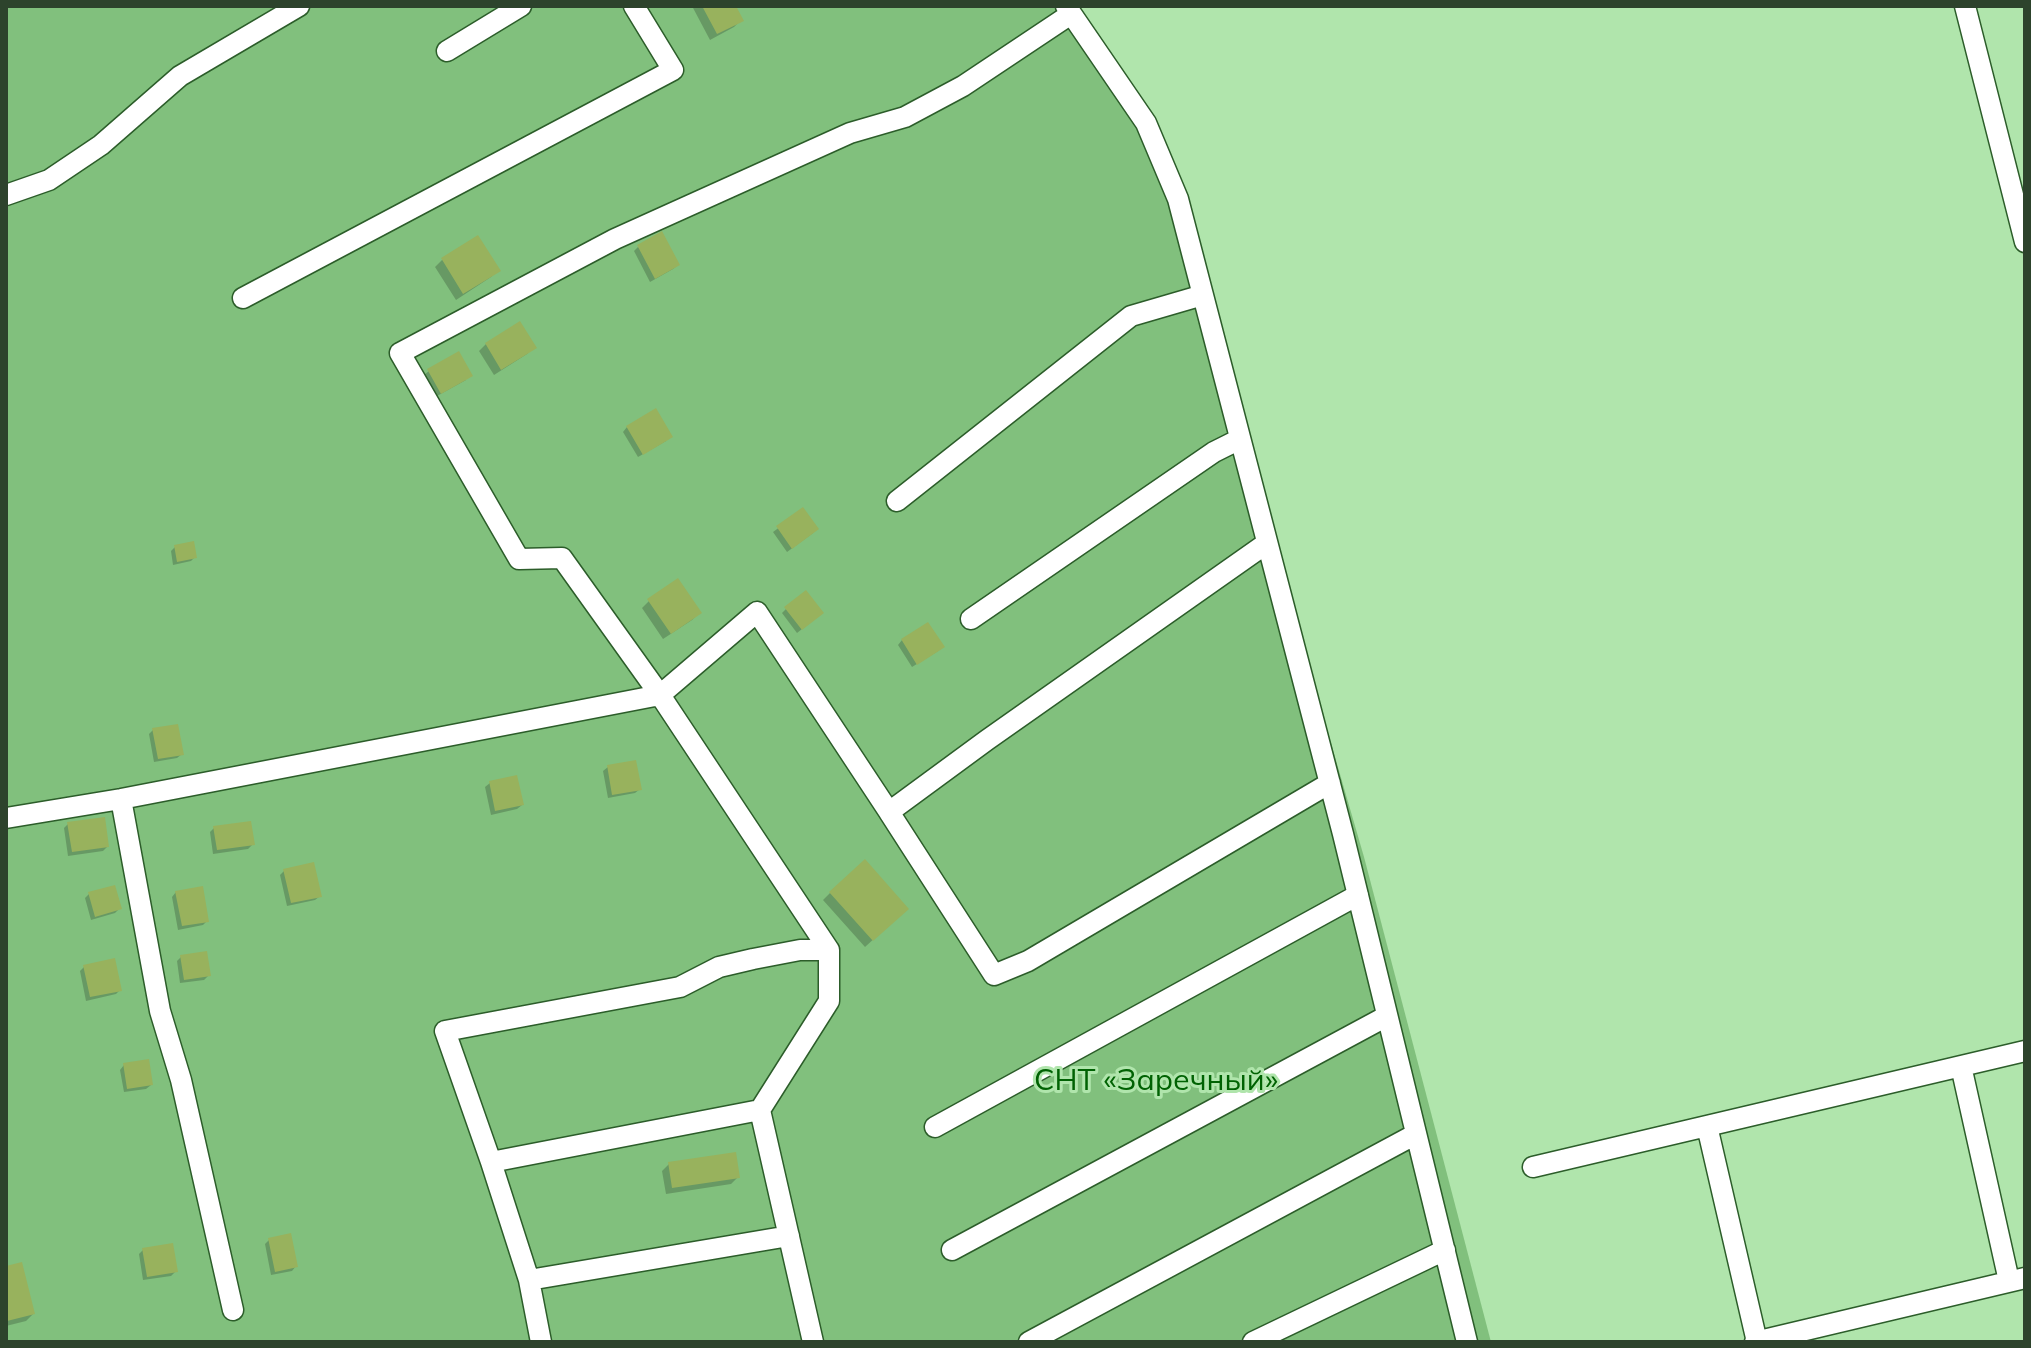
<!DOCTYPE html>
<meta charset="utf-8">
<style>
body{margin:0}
#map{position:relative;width:2031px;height:1348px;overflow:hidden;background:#b0e5ac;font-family:Mulish,sans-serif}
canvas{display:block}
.frame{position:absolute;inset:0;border:8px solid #2d432c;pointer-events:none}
</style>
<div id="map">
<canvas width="2031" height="1348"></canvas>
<div class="frame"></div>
</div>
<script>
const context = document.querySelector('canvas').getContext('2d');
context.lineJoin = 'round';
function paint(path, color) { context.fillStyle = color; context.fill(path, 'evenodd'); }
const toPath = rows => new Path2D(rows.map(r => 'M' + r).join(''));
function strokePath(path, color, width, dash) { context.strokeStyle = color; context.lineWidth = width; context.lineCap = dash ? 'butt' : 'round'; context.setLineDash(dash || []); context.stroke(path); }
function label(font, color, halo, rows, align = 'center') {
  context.font = font + ' Mulish,sans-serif'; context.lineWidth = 6; context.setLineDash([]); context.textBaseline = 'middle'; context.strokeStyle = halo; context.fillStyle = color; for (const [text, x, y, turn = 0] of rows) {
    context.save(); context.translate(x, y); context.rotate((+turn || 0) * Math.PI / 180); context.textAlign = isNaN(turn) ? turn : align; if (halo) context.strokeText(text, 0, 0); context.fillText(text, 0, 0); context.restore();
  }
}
paint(toPath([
 [6,6,1054,6,1160,153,1364,857,1491,1342,6,1342]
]), '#81c07d');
paint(toPath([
 [692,6,734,6,741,20,734,27,710,40],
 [638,247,678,265,673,269,650,282,634,251],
 [442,260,498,270,491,277,456,300,435,267],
 [486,344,534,347,527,354,494,375,479,351],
 [429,371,466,380,437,396,424,375],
 [627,427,666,441,638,457,623,432],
 [803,510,813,533,787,552,773,532],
 [175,547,195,557,191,561,173,565,171,551],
 [649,601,699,613,692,620,663,639,642,608],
 [786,609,817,617,797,633,782,613],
 [902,640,938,651,912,667,898,645],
 [153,730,182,754,177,758,154,762,149,734],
 [608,767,640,789,635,793,608,798,603,771],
 [490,783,522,805,517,809,491,815,485,787],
 [68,824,107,847,103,851,68,856,64,828],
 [214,828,253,844,248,849,213,854,210,832],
 [284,871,320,896,315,900,287,906,280,875],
 [176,892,207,921,203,925,178,930,172,897],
 [830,893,900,915,865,947,823,900],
 [89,894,119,909,115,913,91,920,85,898],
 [181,957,209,975,204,980,180,983,177,961],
 [84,967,120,990,116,994,86,1001,80,971],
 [124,1065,151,1085,146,1089,124,1092,120,1070],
 [669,1164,738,1177,731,1184,666,1194,662,1171],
 [269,1240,296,1266,292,1271,271,1275,265,1244],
 [143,1250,176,1271,171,1276,143,1280,139,1254],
 [21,1264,33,1314,26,1321,6,1326,6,1268]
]), '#0003');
paint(toPath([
 [702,6,736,6,744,21,717,34],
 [662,231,680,265,655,279,637,245],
 [478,235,501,271,463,294,441,258],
 [520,321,537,348,501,370,485,343],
 [459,351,473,376,441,394,427,369],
 [656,408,673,437,643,455,626,426],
 [803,507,819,529,792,549,776,526],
 [194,541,197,558,177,562,174,545],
 [678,578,702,613,671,634,647,599],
 [806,590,824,613,802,630,784,607],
 [928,622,945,647,917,665,901,639],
 [178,724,184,755,158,759,152,728],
 [636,760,642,790,612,795,607,765],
 [517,775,524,805,495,811,489,781],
 [105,817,109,847,72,852,67,822],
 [251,821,255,845,217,850,213,826],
 [865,859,909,909,873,941,829,892],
 [314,862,322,897,291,903,283,869],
 [115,885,122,909,95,917,88,892],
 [203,886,209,922,182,926,175,891],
 [207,951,211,976,184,980,180,955],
 [115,958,122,991,90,997,83,965],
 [149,1059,153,1085,127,1089,123,1063],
 [736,1152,740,1178,672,1188,668,1162],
 [291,1233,298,1267,275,1272,268,1238],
 [173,1243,178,1272,147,1277,142,1248],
 [22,1262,35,1314,7,1321,6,1266]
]), '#98b25d');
const minor = toPath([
 [1066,6,1146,123,1178,199,1343,834,1467,1342],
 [1965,6,2025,242],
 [447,51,521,6],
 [6,195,49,180,101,145,180,76,299,6],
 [243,298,673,70,634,6],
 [897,501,1131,316,1203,295],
 [971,619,1214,452,1240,439],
 [121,799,160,1011,181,1080,233,1310],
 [889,812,994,975,1028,961,1330,783],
 [6,818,121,799,660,695,757,612,889,812,987,740,1267,543],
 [1961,1066,2009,1281],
 [760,1110,829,1001,829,950],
 [1707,1126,1757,1342],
 [935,1127,1358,895],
 [491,1162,529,1280],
 [1533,1167,2025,1051],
 [952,1250,1387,1016],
 [541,1342,529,1280,789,1236],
 [813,1342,760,1110,491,1162,445,1031,680,987,719,967,753,959,800,950,829,950,660,695,562,558,519,559,400,353,615,239,850,133,905,117,963,86,1071,14],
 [1029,1342,1416,1134],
 [1253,1342,1445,1250],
 [1755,1342,2025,1278]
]);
strokePath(minor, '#2c5d2a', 23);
strokePath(minor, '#fff', 20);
label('30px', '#006203', '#b0e5ac', [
 ["СНТ «Заречный»",1156,1081]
]);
</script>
